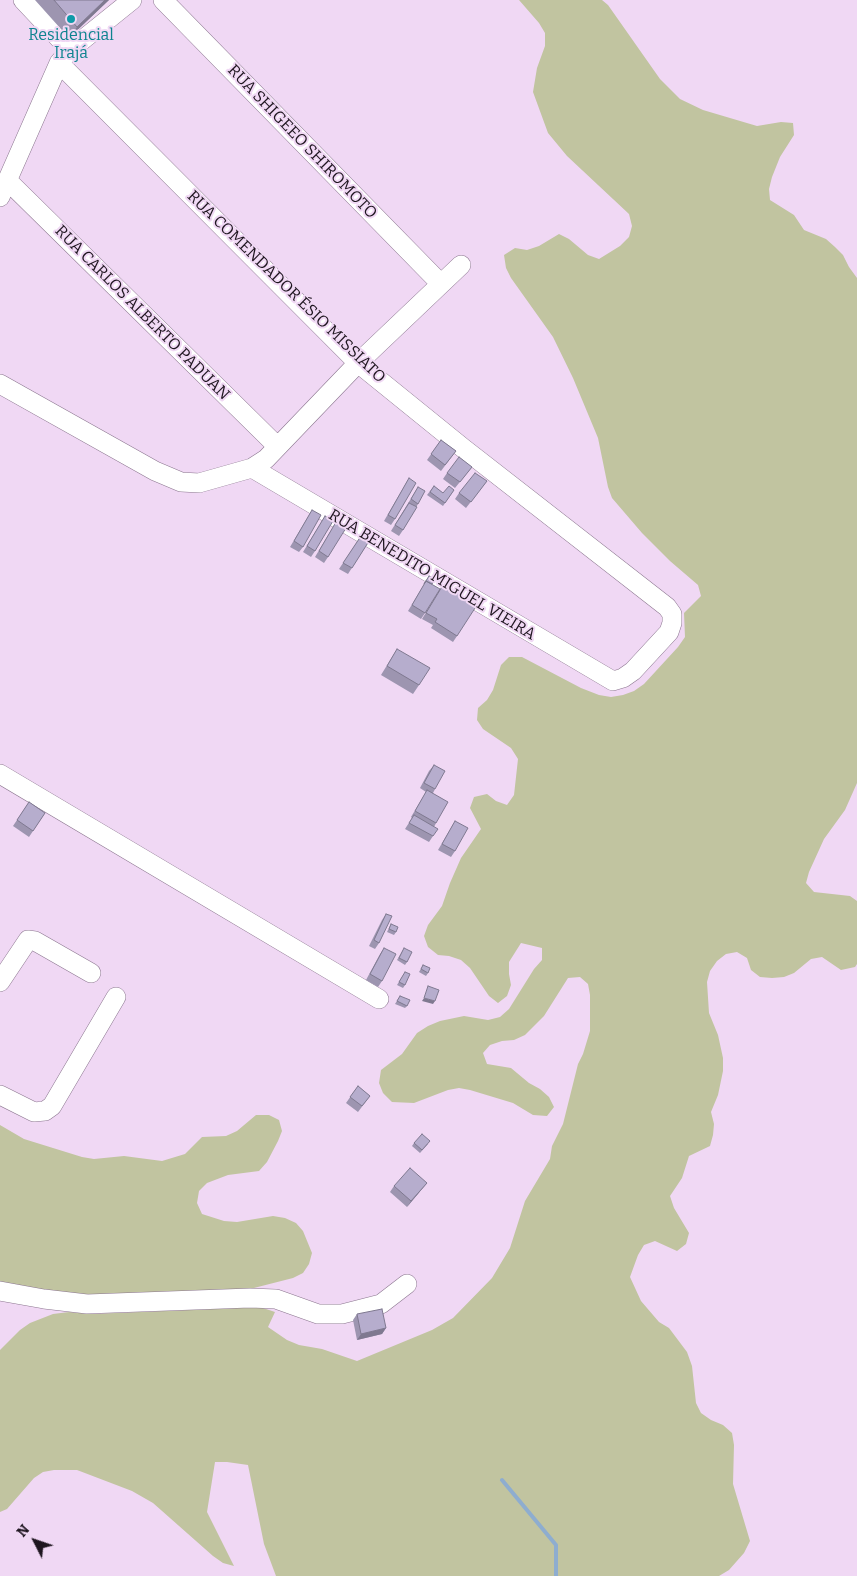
<!DOCTYPE html>
<meta charset="utf-8">
<style>
body{margin:0}
#map{position:relative;width:857px;height:1576px;overflow:hidden;background:#f0d8f4;font-family:Bitter,serif}
canvas{display:block}
.north{position:absolute;left:10px;top:1516px;width:50px;height:50px;-webkit-text-stroke:4px #f0d8f4;paint-order:stroke;rotate:311deg;font-size:14px;font-weight:700;line-height:20px;text-align:center;color:#1e151f}
.north::after{content:'';display:block;margin:auto;width:18px;height:22px;background:#1e151f;clip-path:polygon(50% 0,100% 100%,50% 72%,0 100%)}
</style>
<div id="map">
<canvas width="857" height="1576"></canvas>
<div class="north">N</div>
</div>
<script>
const context = document.querySelector('canvas').getContext('2d');
context.lineJoin = 'round';
function paint(path, color) { context.fillStyle = color; context.fill(path, 'evenodd'); }
const toPath = rows => new Path2D(rows.map(r => 'M' + r).join(''));
function strokePath(path, color, width, dash) { context.strokeStyle = color; context.lineWidth = width; context.lineCap = dash ? 'butt' : 'round'; context.setLineDash(dash || []); context.stroke(path); }
function label(font, color, halo, rows, align = 'center') {
  context.font = font + ' Bitter,serif'; context.lineWidth = 4; context.setLineDash([]); context.textBaseline = 'middle'; context.strokeStyle = halo; context.fillStyle = color; for (const [text, x, y, turn = 0] of rows) {
    context.save(); context.translate(x, y); context.rotate((+turn || 0) * Math.PI / 180); context.textAlign = isNaN(turn) ? turn : align; if (halo) context.strokeText(text, 0, 0); context.fillText(text, 0, 0); context.restore();
  }
}
paint(toPath([
 [519,0,602,0,608,5,660,79,680,99,703,110,757,126,781,122,793,123,794,135,780,157,772,177,769,189,770,200,794,215,804,230,826,239,835,247,843,255,849,267,857,278,857,783,845,810,824,839,809,872,806,883,814,892,850,896,857,901,857,964,855,967,841,970,822,957,811,959,794,973,784,977,772,978,760,977,751,970,747,958,737,952,726,954,717,961,710,971,707,982,709,1013,718,1035,723,1058,723,1071,718,1095,711,1112,714,1124,713,1135,710,1146,689,1156,682,1178,670,1196,674,1208,689,1233,686,1244,677,1251,655,1241,644,1245,638,1255,630,1277,641,1301,659,1322,669,1328,687,1352,692,1366,696,1403,701,1413,711,1420,723,1425,732,1433,734,1445,733,1484,750,1541,744,1553,729,1570,719,1576,276,1576,264,1544,248,1465,227,1462,215,1462,207,1512,234,1566,223,1563,213,1556,153,1503,132,1491,77,1470,54,1470,43,1472,34,1478,7,1509,0,1512,0,1350,20,1330,30,1323,53,1314,69,1312,91,1314,260,1307,275,1312,268,1327,287,1340,299,1345,322,1349,357,1361,432,1330,453,1318,492,1278,510,1248,525,1201,550,1159,552,1146,563,1124,578,1064,583,1054,590,1031,590,995,588,984,580,977,568,978,544,1016,525,1035,514,1040,502,1041,490,1045,483,1053,487,1064,511,1068,529,1083,540,1089,549,1097,554,1107,547,1116,533,1115,513,1103,470,1090,459,1088,448,1090,414,1103,392,1102,383,1093,379,1083,381,1070,402,1054,417,1033,428,1026,440,1021,464,1016,488,1020,500,1017,509,1009,534,969,542,960,542,948,521,943,509,962,509,974,511,985,507,996,498,1003,489,996,470,968,461,960,449,956,438,955,428,947,424,936,428,925,442,906,450,883,461,858,481,829,470,808,474,797,487,794,496,801,507,805,514,795,518,759,511,748,483,729,477,720,478,708,487,700,493,690,501,665,509,657,522,657,581,688,599,695,611,697,623,695,634,691,644,684,678,647,685,637,684,613,701,596,698,585,670,561,642,533,612,498,608,487,598,438,573,378,553,337,511,278,506,268,504,255,515,248,527,250,539,246,559,234,569,239,588,255,599,259,620,246,629,237,632,226,629,214,567,156,548,133,533,92,537,68,545,46,545,33,539,23],
 [256,1115,269,1115,279,1120,282,1131,278,1141,267,1162,259,1171,228,1175,207,1183,199,1191,197,1203,202,1214,224,1221,237,1222,273,1216,285,1218,296,1223,303,1231,312,1253,309,1264,303,1273,293,1278,250,1289,75,1298,0,1285,0,1125,24,1139,82,1157,94,1159,124,1156,162,1161,185,1154,202,1137,226,1136,237,1131]
]), '#c1c4a0');
strokePath(toPath([
 [502,1480,556,1545,556,1576]
]), '#8eadcf', 4);
const minor = toPath([
 [23,0,70,50],
 [163,0,441,284],
 [59,63,358,363,463,448,667,607,672,614,672,623,669,632,633,671,623,678,613,681,252,468],
 [7,180,277,446],
 [0,197,59,63,70,50,132,0],
 [0,384,155,471,181,482,199,483,252,468,266,459,358,363,461,265],
 [0,774,379,999],
 [0,982,28,940,35,941,91,973],
 [0,1095,34,1112,45,1111,52,1106,116,997],
 [0,1291,44,1299,87,1304,250,1298,276,1299,318,1314,342,1314,381,1304,407,1284]
]);
strokePath(minor, '#8b768f', 20);
strokePath(minor, '#fff', 19);
paint(toPath([
 [35,0,109,0,69,38],
 [441,440,456,451,441,471,427,460],
 [472,467,455,488,443,479,447,473],
 [409,478,395,519,391,525,384,521],
 [487,481,466,508,455,499,459,493],
 [434,486,443,493,454,490,443,506,427,495],
 [418,487,418,504,403,530,399,536,391,531],
 [312,510,303,547,299,552,290,547],
 [325,516,315,551,311,557,303,552],
 [336,522,328,557,324,563,315,557],
 [363,533,371,538,348,574,339,569],
 [429,576,432,584,425,613,421,619,408,611],
 [443,585,457,636,453,642,431,628,433,625,422,619],
 [397,649,419,685,413,694,381,675],
 [434,765,435,789,433,793,436,823,434,827,433,836,429,842,405,829,412,818,411,817,426,792,420,788,429,771],
 [29,802,45,813,29,837,13,826],
 [455,821,455,851,451,857,438,850],
 [386,914,379,943,375,949,369,946,382,920],
 [391,924,396,932,394,935,387,932],
 [384,948,382,981,378,987,366,980,380,954],
 [404,948,407,962,405,965,397,960],
 [423,965,428,973,426,976,419,972],
 [405,972,405,985,403,988,397,985],
 [400,996,407,1006,405,1008,395,1004],
 [358,1086,370,1096,358,1112,346,1103],
 [414,1143,428,1144,420,1153,412,1146],
 [427,1183,407,1207,390,1192,394,1186],
 [357,1314,386,1328,382,1334,357,1340,353,1320]
]), '#9d95b0');
paint(toPath([
 [105,0,109,0,69,38,77,27],
 [424,998,435,1001,433,1004,422,1001],
 [427,1183,407,1207,411,1201],
 [386,1328,382,1334,357,1340,361,1334]
]), '#7f7990');
const building = toPath([
 [54,0,105,0,77,27,54,0],
 [441,440,456,451,445,465,431,454,441,440],
 [459,457,472,467,460,482,447,473,459,457],
 [475,473,487,481,471,502,459,493,475,473],
 [409,478,416,483,395,519,388,515,409,478],
 [434,486,443,493,449,486,454,490,445,503,430,492,434,486],
 [418,487,425,491,418,504,411,499,418,487],
 [409,503,417,507,403,530,395,525,409,503],
 [312,510,321,515,303,547,294,541,312,510],
 [325,516,333,521,315,551,307,546,325,516],
 [336,522,346,528,328,557,319,551,336,522],
 [363,533,371,538,352,568,343,563,363,533],
 [429,576,435,579,432,584,426,581,424,584,429,576],
 [426,581,440,589,425,613,412,605,426,581],
 [443,585,477,605,457,636,435,622,437,619,426,613,443,585],
 [397,649,430,668,419,685,387,666,397,649],
 [434,765,445,771,435,789,424,783,434,765],
 [427,790,448,802,436,823,415,811,427,790],
 [29,802,45,813,33,831,17,820,29,802],
 [414,815,438,829,433,836,409,823,414,815],
 [455,821,468,828,455,851,442,844,455,821],
 [386,914,392,916,379,943,374,940,386,914],
 [391,924,398,927,396,932,389,929,391,924],
 [384,948,396,954,382,981,370,974,384,948],
 [404,948,412,952,407,962,399,958,404,948],
 [423,965,430,968,428,973,421,969,423,965],
 [405,972,410,974,405,985,399,982,405,972],
 [428,986,439,990,435,1001,424,998,428,986],
 [400,996,410,1000,407,1006,397,1001,400,996],
 [358,1086,370,1096,362,1106,350,1097,358,1086],
 [422,1134,430,1141,422,1150,414,1143,422,1134],
 [410,1168,427,1183,411,1201,394,1186,410,1168],
 [382,1309,386,1328,361,1334,357,1314,382,1309]
]);
paint(building, '#b6adcd');
strokePath(building, '#7f7990', 1);
for (const [x, y, r, color] of [
 [71,19,5,"#0f9aa8"]
]) { const dot = new Path2D(); dot.arc(x, y, r, 0, 2 * Math.PI); context.fillStyle = color; context.fill(dot); strokePath(dot, '#f0d8f4', 2); }
label('16px', '#0d838f', '#f0d8f4', [
 ["Residencial",71,36],
 ["Irajá",71,54]
]);
label('16px', '#1e151f', '#f0d8f4', [
 ["RUA SHIGEEO SHIROMOTO",302,142,46],
 ["RUA COMENDADOR ÉSIO MISSIATO",286,287,44],
 ["RUA CARLOS ALBERTO PADUAN",142,313,45],
 ["RUA BENEDITO MIGUEL VIEIRA",432,575,31]
]);
</script>
